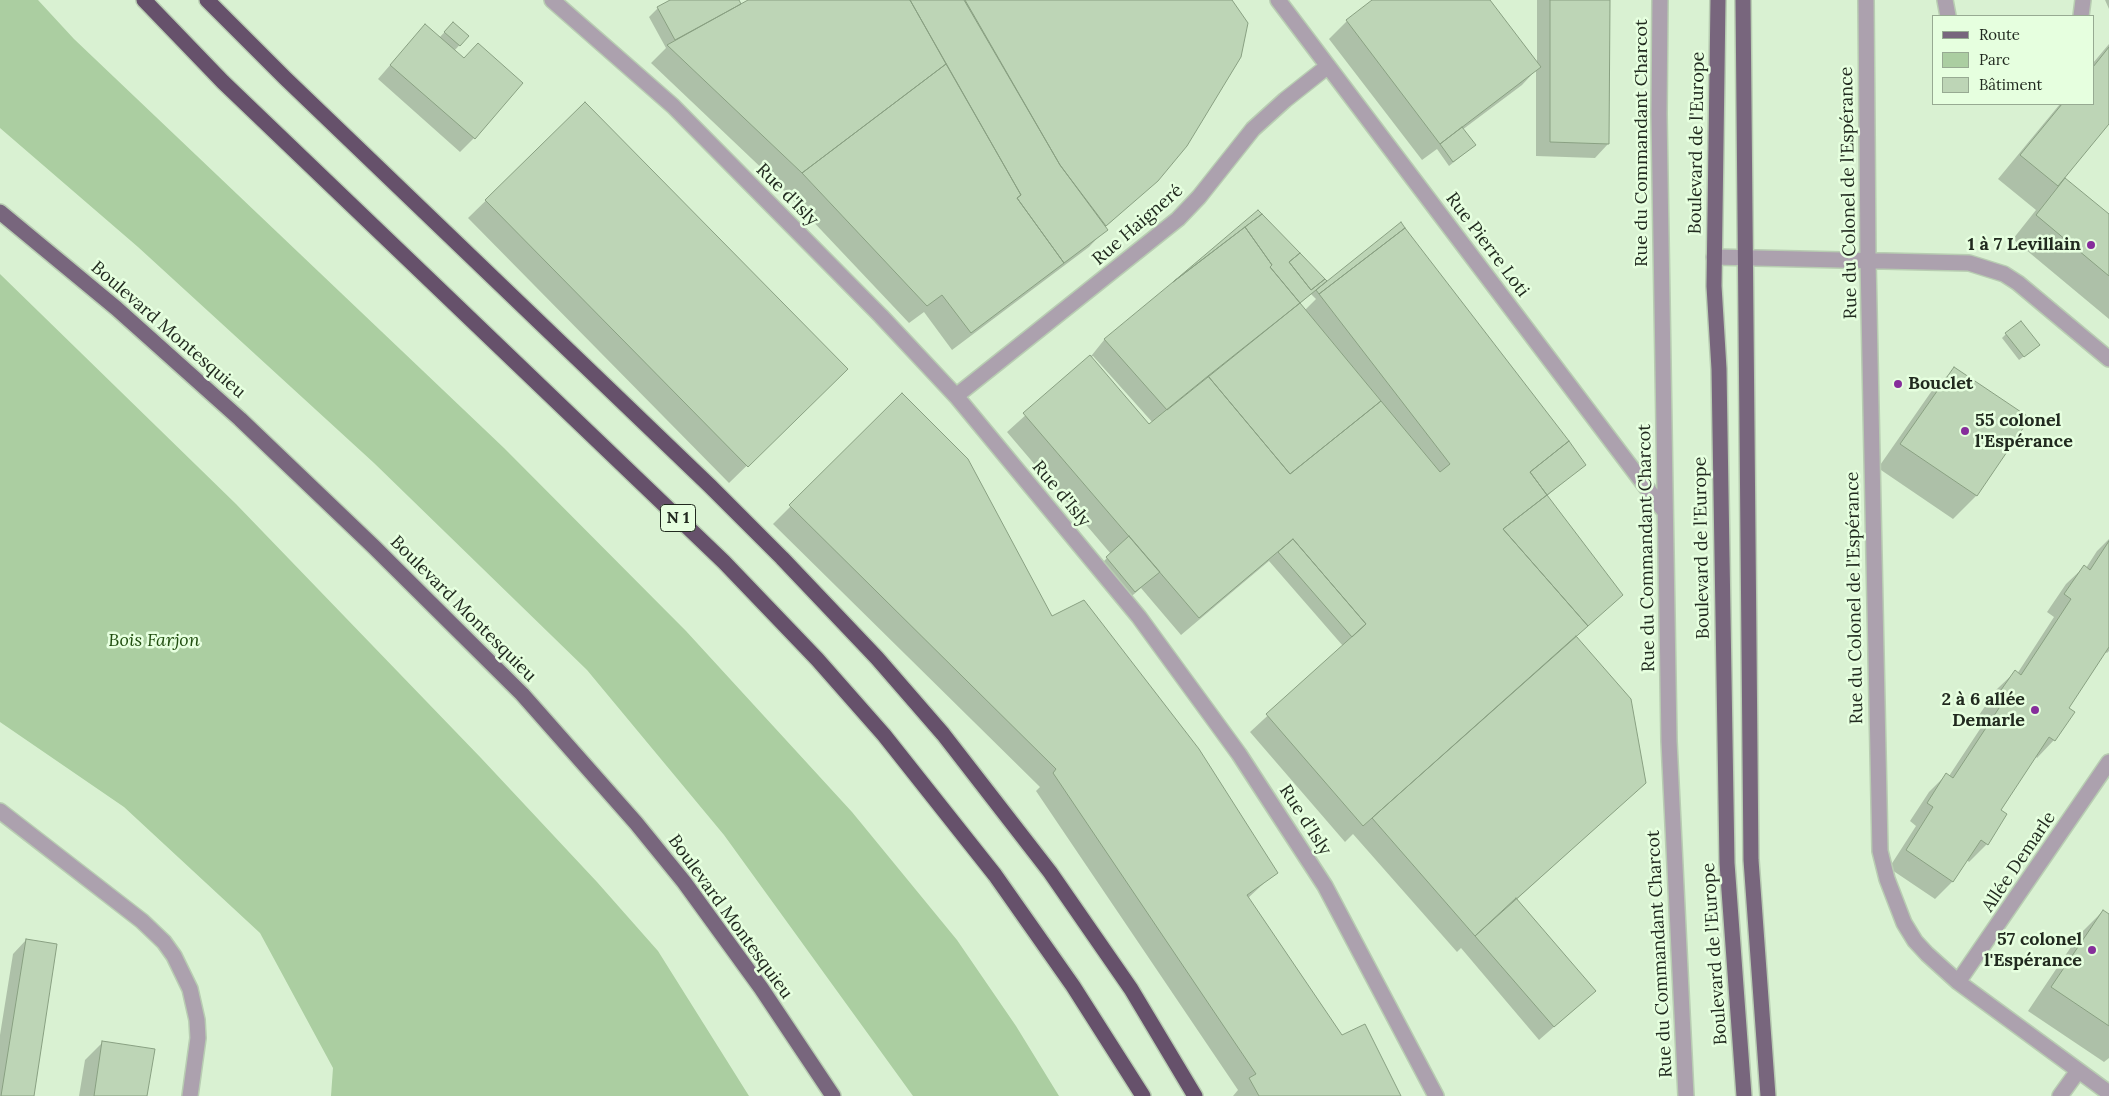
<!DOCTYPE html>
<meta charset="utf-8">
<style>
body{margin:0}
#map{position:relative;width:2109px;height:1096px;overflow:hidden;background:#d9f1d2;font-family:Lora,serif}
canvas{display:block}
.legend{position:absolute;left:1932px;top:15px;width:162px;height:90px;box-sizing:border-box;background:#e6ffdf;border:1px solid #97aa92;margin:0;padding:6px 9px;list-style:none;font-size:15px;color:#212a1f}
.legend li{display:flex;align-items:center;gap:10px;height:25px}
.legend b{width:25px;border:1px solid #97aa92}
</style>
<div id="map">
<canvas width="2109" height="1096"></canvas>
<ul class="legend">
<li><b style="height:6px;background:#78667d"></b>Route</li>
<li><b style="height:14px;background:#abcea1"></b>Parc</li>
<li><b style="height:14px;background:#bdd5b6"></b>Bâtiment</li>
</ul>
</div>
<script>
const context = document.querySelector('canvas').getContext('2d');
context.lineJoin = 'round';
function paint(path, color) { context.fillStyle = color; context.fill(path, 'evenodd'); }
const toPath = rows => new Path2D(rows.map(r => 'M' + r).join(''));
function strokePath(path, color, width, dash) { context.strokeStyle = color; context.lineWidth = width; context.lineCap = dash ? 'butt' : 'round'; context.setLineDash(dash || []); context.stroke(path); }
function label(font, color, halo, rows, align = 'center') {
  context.font = font + ' Lora,serif'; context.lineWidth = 5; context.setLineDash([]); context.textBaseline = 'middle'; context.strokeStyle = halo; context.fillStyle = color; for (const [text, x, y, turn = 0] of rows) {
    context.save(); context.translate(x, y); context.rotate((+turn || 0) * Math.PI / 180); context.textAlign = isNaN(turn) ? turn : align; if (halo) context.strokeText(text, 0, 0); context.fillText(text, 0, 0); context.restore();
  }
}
paint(toPath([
 [0,0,38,0,74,39,504,448,686,631,852,812,957,940,1016,1026,1059,1096,913,1096,724,835,587,670,374,463,138,247,0,128],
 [0,274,236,504,481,758,597,882,658,951,749,1096,331,1096,333,1068,260,933,124,807,0,722]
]), '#abcea1');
paint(toPath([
 [673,0,737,0,735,8,751,0,1231,0,1157,180,1105,227,1106,229,1089,247,952,350,924,312,909,323,771,177,651,63,666,48,649,17,658,8],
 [1375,0,1488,0,1537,63,1537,0,1609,0,1608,144,1595,158,1536,156,1536,70,1522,85,1462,130,1470,149,1449,166,1437,149,1422,160,1329,39,1347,21],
 [2105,0,2109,0,2109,9],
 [453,23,468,36,454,51,474,138,460,152,378,79,412,40,439,38],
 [2109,44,2109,122,2063,178,2109,216,2109,319,2013,239,2036,210,1998,179,2060,104,2093,104,2093,63],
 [585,104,846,369,729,483,468,218],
 [1258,212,1299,253,1321,287,1584,465,1547,496,1622,595,1575,637,1644,783,1516,900,1580,1004,1539,1040,1461,948,1457,952,1353,834,1345,842,1250,732,1343,646,1269,561,1181,635,1141,588,1126,601,1098,567,1111,554,1007,432,1092,355,1104,340,1200,263],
 [1311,294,1316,299,1304,311,1299,304],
 [1093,356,1153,423,1149,426,1091,357],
 [2006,334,2034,349,2019,360,2002,338],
 [1954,369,2028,418,1976,496,1953,519,1878,468,1931,392],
 [902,395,1052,618,1276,872,1248,898,1341,1036,1399,1096,1233,1096,1238,1090,1036,791,1040,787,773,524],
 [2109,539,2109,651,2107,653,2104,651,2067,708,2054,740,2037,758,2035,756,1999,810,2005,814,1987,844,1969,862,1967,860,1953,881,1935,899,1889,868,1916,826,1910,821,1929,792,1946,775,1949,776,1984,723,1977,718,1997,689,2015,672,2017,674,2054,617,2047,612,2066,584,2084,567,2086,568,2097,551],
 [2103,911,2109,915,2109,1058,2104,1062,2028,1011,2079,935],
 [26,940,32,1096,0,1096,0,1035,13,954],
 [103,1042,146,1096,79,1096,85,1060]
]), '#0003');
const building = toPath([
 [670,0,739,0,741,4,675,40,657,7,670,0],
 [748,0,910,0,946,64,802,173,667,45,748,0],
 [910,0,964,0,1060,165,1108,230,1064,263,1017,198,1021,195,910,0],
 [965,0,1232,0,1248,23,1241,57,1187,146,1158,181,1106,226,1060,165,965,0],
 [1372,0,1490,0,1541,67,1440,144,1346,20,1372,0],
 [1550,0,1610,0,1609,144,1550,142,1550,0],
 [453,22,469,36,460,46,444,32,453,22],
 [425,24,464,58,478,43,523,83,475,139,390,65,425,24],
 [2109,47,2109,124,2058,186,2020,155,2062,104,2093,104,2093,67,2109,47],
 [946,64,1021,195,1017,198,1064,263,971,333,942,295,927,306,802,173,946,64],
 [585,102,848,369,748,467,485,200,585,102],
 [1462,127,1476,145,1453,162,1440,144,1462,127],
 [2065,178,2109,214,2109,276,2036,215,2065,178],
 [1258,210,1262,214,1173,282,1258,210],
 [1262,214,1300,253,1289,262,1311,290,1325,279,1327,281,1300,303,1270,267,1272,265,1245,227,1262,214],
 [1401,222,1405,228,1319,294,1316,290,1401,222],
 [1245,227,1272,265,1270,267,1300,303,1167,410,1104,339,1173,282,1245,227],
 [1405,228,1569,441,1530,472,1547,495,1503,529,1588,626,1363,826,1266,714,1366,624,1293,539,1199,618,1023,413,1090,355,1149,424,1208,376,1290,474,1381,401,1440,472,1450,464,1319,294,1405,228],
 [1300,253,1325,279,1311,290,1289,262,1300,253],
 [1300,303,1381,401,1290,474,1208,376,1300,303],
 [2021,321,2040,345,2024,357,2005,333,2021,321],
 [1954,367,2030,418,1977,496,1900,444,1954,367],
 [902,393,968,459,1052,616,1084,600,1199,749,1278,873,1247,895,1342,1035,1365,1024,1401,1096,1259,1096,1249,1078,1256,1074,1053,773,1056,769,789,505,902,393],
 [1569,441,1586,465,1547,495,1530,472,1569,441],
 [1547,495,1623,595,1588,626,1503,529,1547,495],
 [1129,536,1160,572,1135,592,1106,557,1129,536],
 [1293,539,1366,624,1352,637,1278,552,1293,539],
 [2109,541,2109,647,2069,708,2075,712,2055,741,2049,737,2001,810,2007,814,1988,845,1981,840,1953,882,1906,850,1933,807,1927,803,1946,773,1953,778,2001,705,1994,700,2015,670,2021,675,2071,599,2064,594,2084,565,2090,570,2109,541],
 [1576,636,1631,699,1646,783,1475,936,1372,818,1576,636],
 [1516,898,1596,991,1554,1027,1475,936,1516,898],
 [2103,910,2109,914,2109,1026,2051,987,2103,910],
 [26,939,57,944,34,1096,1,1096,26,939],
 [102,1041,155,1049,147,1096,94,1096,102,1041]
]);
paint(building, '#bdd5b6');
strokePath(building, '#89a082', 1);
const minor = toPath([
 [552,0,673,106,881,316,956,396,1139,617,1239,754,1325,886,1436,1096],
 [1278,0,1665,512],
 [1660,0,1659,114,1669,741,1686,1096],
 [1866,0,1868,260,1880,851,1887,879,1904,923,1915,941,1927,954,1958,982,2109,1093],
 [1945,0,1948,16],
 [2081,16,2083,0],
 [1714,257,1969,263,2004,274,2018,283,2109,359],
 [956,396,1178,219,1199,197,1253,129,1285,100,1328,66],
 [0,811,142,921,164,942,174,956,190,989,197,1020,198,1038,190,1096],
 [1958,982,2109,762],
 [2060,1096,2078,1071]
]);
const major = toPath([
 [1718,0,1714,286,1719,369,1727,863,1744,1096],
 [1743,0,1751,860,1768,1096],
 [0,212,116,308,240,419,374,547,522,694,636,823,684,882,761,988,833,1096]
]);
const highway = toPath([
 [144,0,223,82,724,562,817,659,884,735,995,875,1073,986,1143,1096],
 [207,0,285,78,710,486,782,558,877,658,943,734,1050,872,1131,989,1195,1096]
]);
strokePath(minor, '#b8cdb2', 18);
strokePath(major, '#b8cdb2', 18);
strokePath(highway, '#b8cdb2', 18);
strokePath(minor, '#aca1ae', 15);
strokePath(major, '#78667d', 15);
strokePath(highway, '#66516b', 15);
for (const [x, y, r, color] of [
 [2091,245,5,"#862e9b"],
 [1898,384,5,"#862e9b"],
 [1965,431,5,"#862e9b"],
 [2035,710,5,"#862e9b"],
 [2092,950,5,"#862e9b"]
]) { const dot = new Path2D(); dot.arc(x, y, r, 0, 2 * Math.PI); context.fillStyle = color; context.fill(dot); strokePath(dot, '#e6ffdf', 2); }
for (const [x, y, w] of [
 [678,518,35]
]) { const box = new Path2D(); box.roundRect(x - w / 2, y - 13.5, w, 27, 4); context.fillStyle = '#e6ffdf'; context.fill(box); strokePath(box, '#212a1f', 1); }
label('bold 16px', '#212a1f', null, [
 ["N 1",678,518]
]);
label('18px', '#212a1f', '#e6ffdf', [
 ["Rue du Commandant Charcot",1642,143,-90],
 ["Boulevard de l'Europe",1697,143,-89],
 ["Rue du Colonel de l'Espérance",1849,193,-91],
 ["Rue d'Isly",787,195,45],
 ["Rue Haigneré",1138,225,-41],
 ["Rue Pierre Loti",1487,245,53],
 ["Boulevard Montesquieu",168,330,41],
 ["Rue d'Isly",1061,494,50],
 ["Rue du Commandant Charcot",1647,548,-91],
 ["Boulevard de l'Europe",1702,548,-91],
 ["Rue du Colonel de l'Espérance",1855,598,-91],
 ["Boulevard Montesquieu",463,609,45],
 ["Rue d'Isly",1305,820,57],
 ["Allée Demarle",2019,862,-56],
 ["Boulevard Montesquieu",730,917,54],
 ["Rue du Commandant Charcot",1660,954,-93],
 ["Boulevard de l'Europe",1715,954,-94]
]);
label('bold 18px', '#212a1f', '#e6ffdf', [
 ["1 à 7 Levillain",2081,245],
 ["Bouclet",1908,384,"left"],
 ["55 colonel",1975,421,"left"],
 ["l'Espérance",1975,442,"left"],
 ["2 à 6 allée",2025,700],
 ["Demarle",2025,721],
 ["57 colonel",2082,940],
 ["l'Espérance",2082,961]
], 'right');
label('italic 18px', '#1f4d0e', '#e6ffdf', [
 ["Bois Farjon",154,641]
]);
</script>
